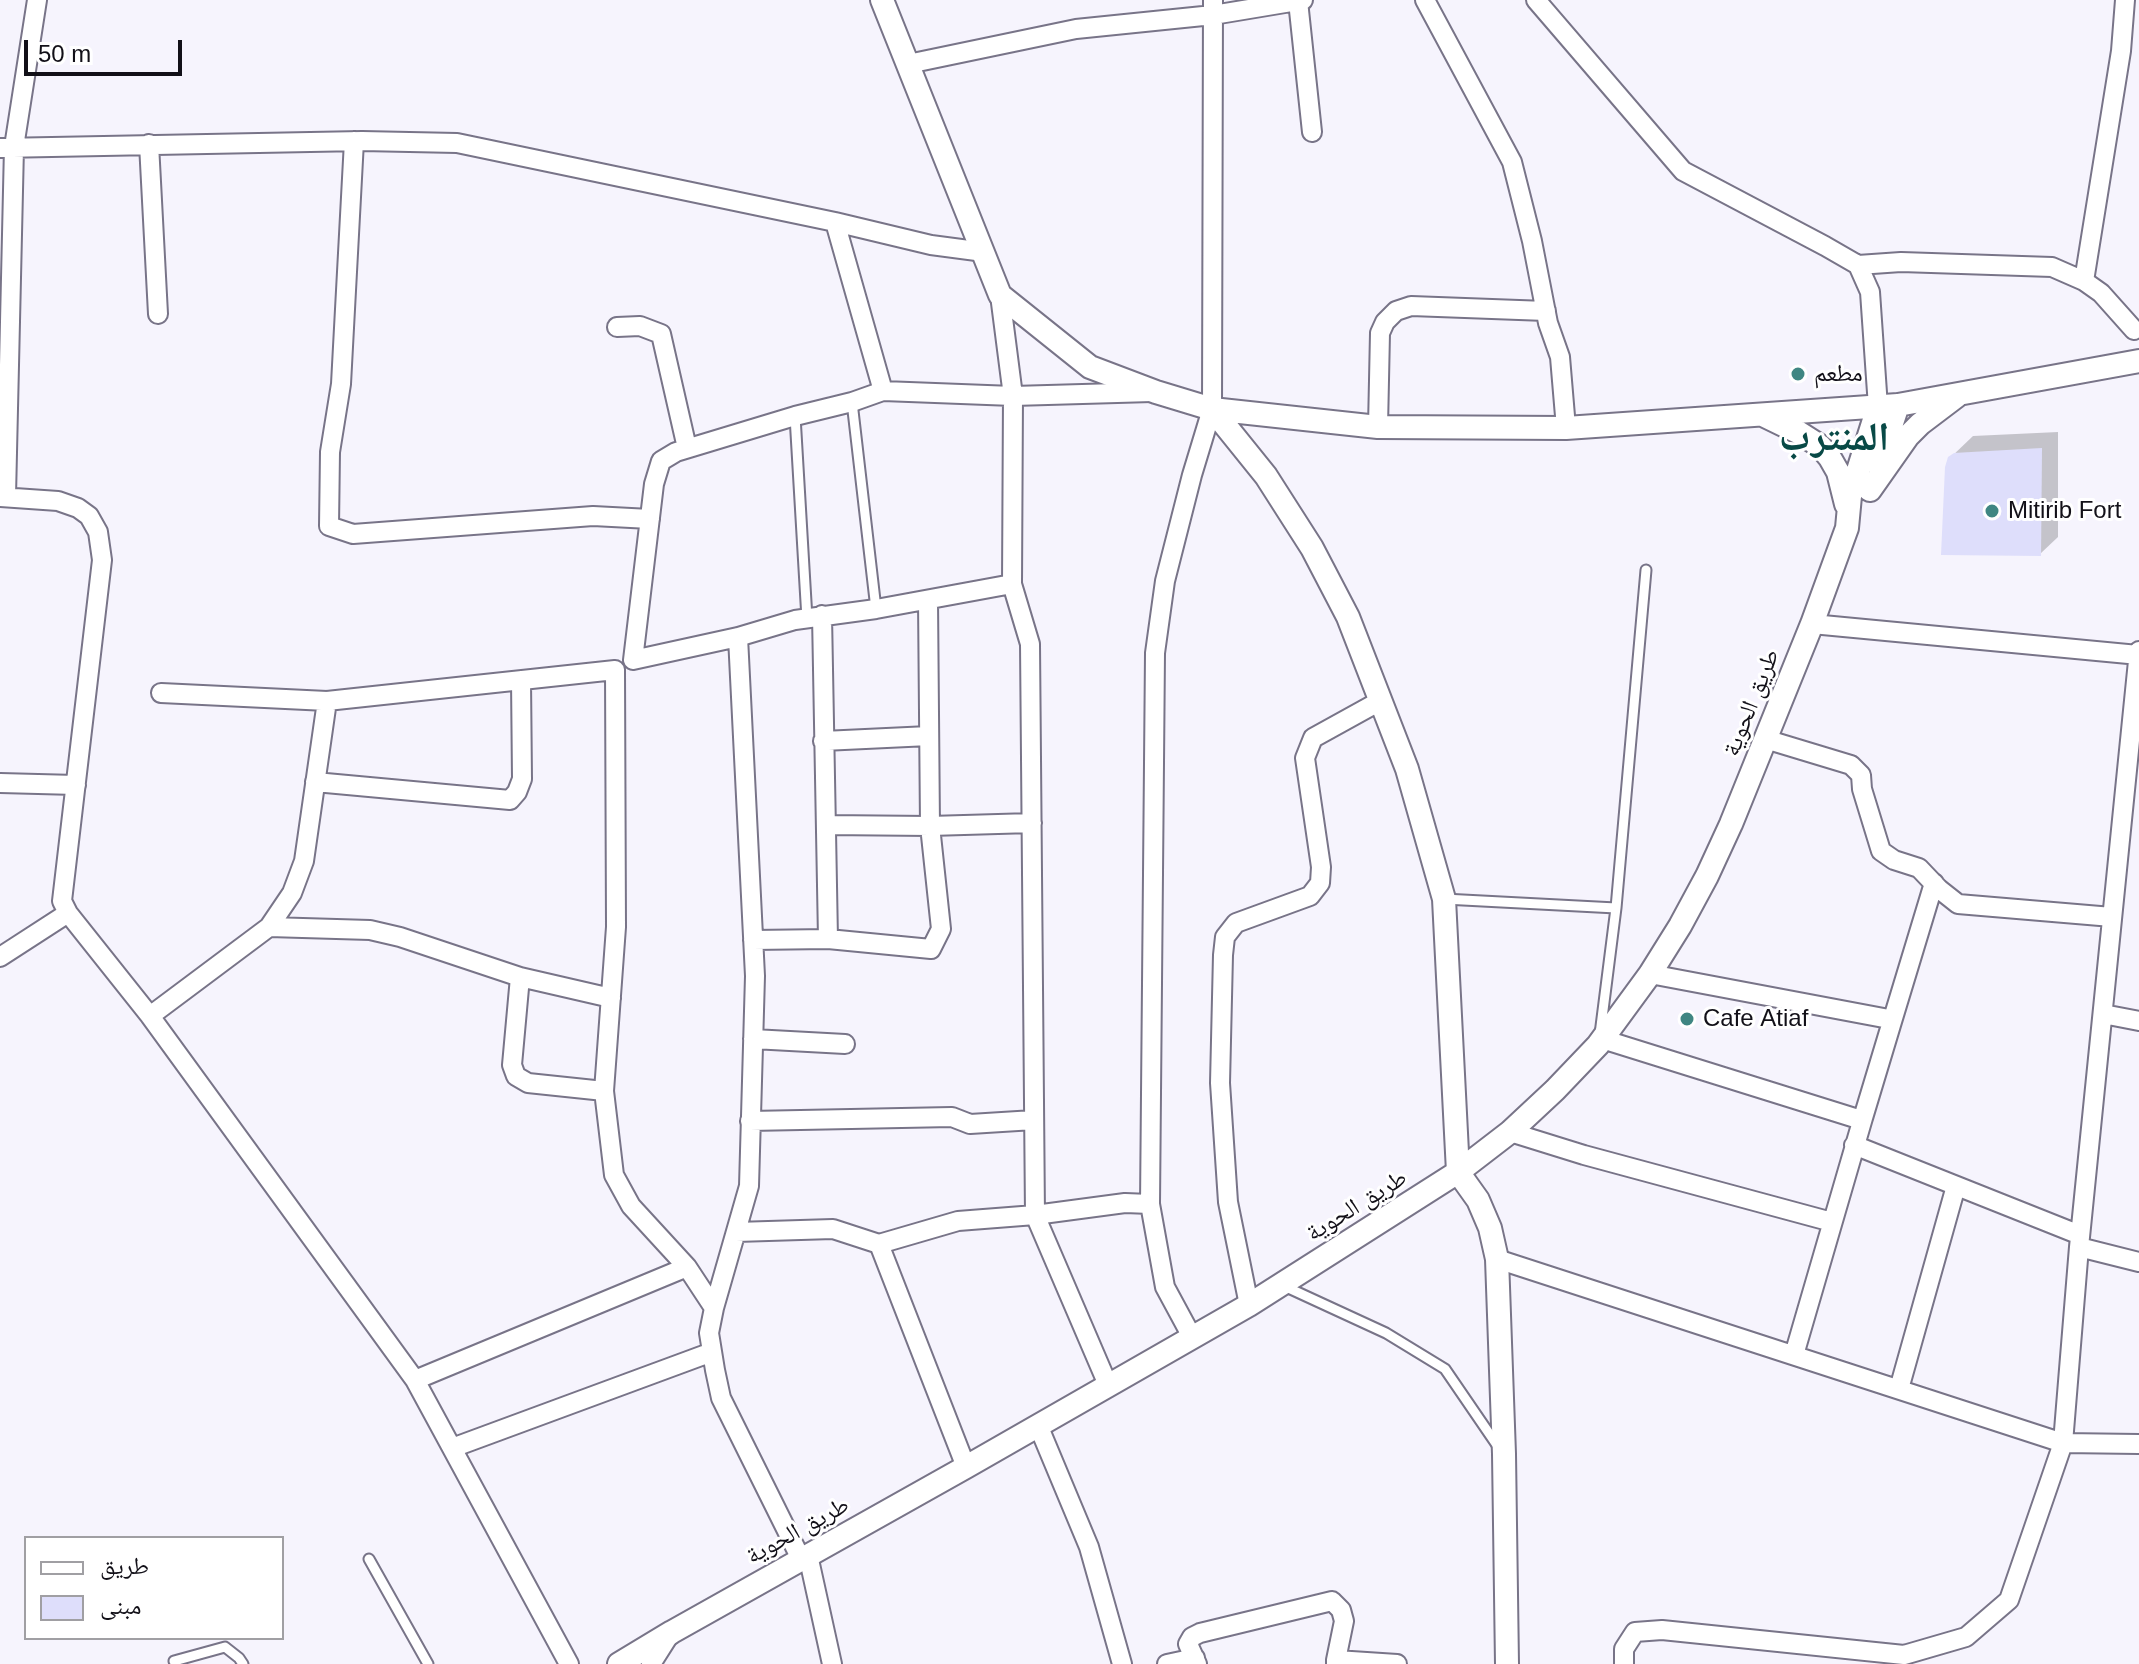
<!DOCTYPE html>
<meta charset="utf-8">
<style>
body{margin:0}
#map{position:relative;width:2139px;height:1664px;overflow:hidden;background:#f6f4fd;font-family:Helvetica,"Noto Naskh Arabic",sans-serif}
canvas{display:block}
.legend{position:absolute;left:24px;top:1536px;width:260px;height:104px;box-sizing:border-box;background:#fff;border:2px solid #a09fa3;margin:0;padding:10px 14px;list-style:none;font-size:24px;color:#121018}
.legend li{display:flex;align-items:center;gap:16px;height:40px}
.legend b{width:40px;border:2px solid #a09fa3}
.scale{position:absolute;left:24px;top:40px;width:158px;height:36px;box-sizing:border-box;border:4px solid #121018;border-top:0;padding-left:10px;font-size:24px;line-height:28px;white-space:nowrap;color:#121018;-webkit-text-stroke:6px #fff;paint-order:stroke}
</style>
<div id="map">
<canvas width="2139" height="1664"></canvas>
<ul class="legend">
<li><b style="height:10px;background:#fff"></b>طريق</li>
<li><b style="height:22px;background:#dedefb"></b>مبنى</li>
</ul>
<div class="scale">50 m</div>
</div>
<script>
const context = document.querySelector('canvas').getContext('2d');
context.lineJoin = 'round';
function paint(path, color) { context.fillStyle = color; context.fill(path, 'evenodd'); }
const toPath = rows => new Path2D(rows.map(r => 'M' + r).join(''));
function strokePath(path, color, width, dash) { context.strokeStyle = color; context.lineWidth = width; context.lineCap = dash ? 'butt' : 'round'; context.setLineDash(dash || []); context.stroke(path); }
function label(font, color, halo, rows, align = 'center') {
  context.font = font + ' Helvetica,"Noto Naskh Arabic",sans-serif'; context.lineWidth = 6; context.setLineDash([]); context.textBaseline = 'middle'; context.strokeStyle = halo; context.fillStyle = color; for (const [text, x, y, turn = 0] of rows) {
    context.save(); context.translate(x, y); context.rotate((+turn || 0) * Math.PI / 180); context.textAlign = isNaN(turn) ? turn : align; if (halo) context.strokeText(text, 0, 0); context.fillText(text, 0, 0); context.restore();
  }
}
paint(toPath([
 [2058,432,2058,537,2040,554,1950,458,1973,436]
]), '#0003');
paint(toPath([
 [2042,448,2041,556,1941,555,1945,467,1948,457,1954,453]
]), '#dedefb');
const service = toPath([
 [852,402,876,609],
 [795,416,807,619],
 [1444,899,1616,908],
 [1600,1034,1616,908,1646,570],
 [1284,1286,1386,1333,1445,1369,1497,1445],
 [369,1559,428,1664],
 [174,1661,225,1647,239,1658,243,1664]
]);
const minor = toPath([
 [1425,0,1512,162,1532,241,1548,323,1560,357,1566,428],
 [1536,0,1683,171,1825,246,1858,265,1870,292,1878,407],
 [1298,1,1312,132],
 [908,64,1076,29,1213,15,1303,0],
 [354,141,341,384,330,452,329,526,353,534,593,516,650,519],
 [149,144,158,314],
 [0,148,362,141,457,143,835,222,931,245,984,252],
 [835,222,883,391],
 [1858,265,1901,262,2052,267,2084,281,2101,293,2134,330],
 [2084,281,2121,51,2125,0],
 [1000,295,1013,396,1012,584,876,609,795,620,738,637,633,660,654,484,661,461,676,452,795,416,852,402,883,391,1013,396,1152,392],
 [617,327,640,326,661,334,687,448],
 [1378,427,1380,333,1385,322,1396,311,1411,306,1546,311],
 [6,496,14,147,37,0],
 [0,497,58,501,78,508,89,516,98,532,102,560,62,901,68,913,150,1016,415,1380,569,1664],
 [1012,584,1030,644,1035,1215,1108,1385],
 [822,615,828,939,931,949,941,929,930,826,928,600],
 [1812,624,2139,655],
 [738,637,755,976,749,1186,714,1308,709,1333,715,1370,721,1398,801,1559],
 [161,693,327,701,615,670,616,927,604,1091,614,1175,631,1206,687,1267,714,1308],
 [1765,739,1851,765,1861,775,1862,789,1881,851,1894,860,1919,868,1939,889,1958,904,2112,917],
 [823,741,929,736],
 [315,782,510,800,517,792,522,779,521,680],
 [0,783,76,785],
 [827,825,930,826,1032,823],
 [269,927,370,930,400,937,520,977,611,998],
 [753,940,828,939],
 [0,957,68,913],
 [520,977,512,1065,516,1076,528,1083,604,1091],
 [2103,1014,2139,1021],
 [150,1016,269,927,292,893,304,861,327,701],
 [1891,1025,1934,883],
 [753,1039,845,1044],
 [1602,1039,1855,1118,1863,1118,1891,1025,1889,1019,1650,974],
 [750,1121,952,1117,970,1124,1034,1120],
 [1510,1132,1584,1155,1832,1222],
 [1854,1145,2080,1235],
 [736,1232,833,1229,879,1244,958,1221,1035,1215,1125,1203,1150,1204],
 [879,1244,966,1467],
 [2079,1247,2139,1262],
 [1497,1259,2063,1443,2139,1444],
 [1249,1305,1228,1202,1220,1083,1223,955,1225,937,1236,923,1310,896,1320,883,1321,867,1305,758,1313,738,1380,701],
 [1192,1337,1165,1287,1150,1204,1155,653,1165,581,1192,475,1212,409,1213,0],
 [1794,1355,1863,1118],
 [415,1380,687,1267],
 [1899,1389,1956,1186],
 [1038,1425,1089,1547,1122,1664],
 [452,1448,712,1352],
 [808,1555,832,1664],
 [651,1664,670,1634],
 [1167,1664,1195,1658],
 [1197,1664,1188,1644,1192,1637,1200,1633,1332,1601,1341,1610,1344,1621,1336,1660],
 [1336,1664,1336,1660,1397,1664],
 [1624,1664,1624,1649,1635,1632,1662,1630,1904,1655,1966,1637,2009,1600,2063,1443,2079,1247,2139,651]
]);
const tertiary = toPath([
 [882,0,1000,295,1090,367,1156,392,1212,409,1378,427,1566,428,1898,405,2139,361],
 [1212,409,1266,476,1312,548,1348,617,1407,769,1444,899,1458,1172,1478,1200,1490,1228,1497,1259,1504,1454,1507,1664],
 [1763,415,1798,432,1820,446,1830,458,1838,472,1846,504],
 [1878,465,1898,405],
 [1870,490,1908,436,1920,424,1957,396],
 [619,1664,672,1632,966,1467,1249,1305,1458,1172,1510,1132,1555,1090,1598,1045,1650,974,1680,926,1707,876,1731,824,1812,624,1847,528,1850,496,1878,407]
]);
strokePath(service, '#787488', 13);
strokePath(minor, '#787488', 22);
strokePath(tertiary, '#787488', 26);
strokePath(service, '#fff', 9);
strokePath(minor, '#fff', 18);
strokePath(tertiary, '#fff', 22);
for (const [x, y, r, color] of [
 [1798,374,8,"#3f8682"],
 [1992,511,8,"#3f8682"],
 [1687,1019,8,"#3f8682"]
]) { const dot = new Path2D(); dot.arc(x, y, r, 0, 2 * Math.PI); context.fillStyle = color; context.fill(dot); strokePath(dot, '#fff', 3); }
label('24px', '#121018', '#fff', [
 ["مطعم",1814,374],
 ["Mitirib Fort",2008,511],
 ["Cafe Atiaf",1703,1019]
], 'left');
label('24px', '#121018', '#fff', [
 ["طريق الحوية",1752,703,-68],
 ["طريق الحوية",1357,1206,-32],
 ["طريق الحوية",798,1531,-29]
]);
label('bold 40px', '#084946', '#fff', [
 ["المنترب",1834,439]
]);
</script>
